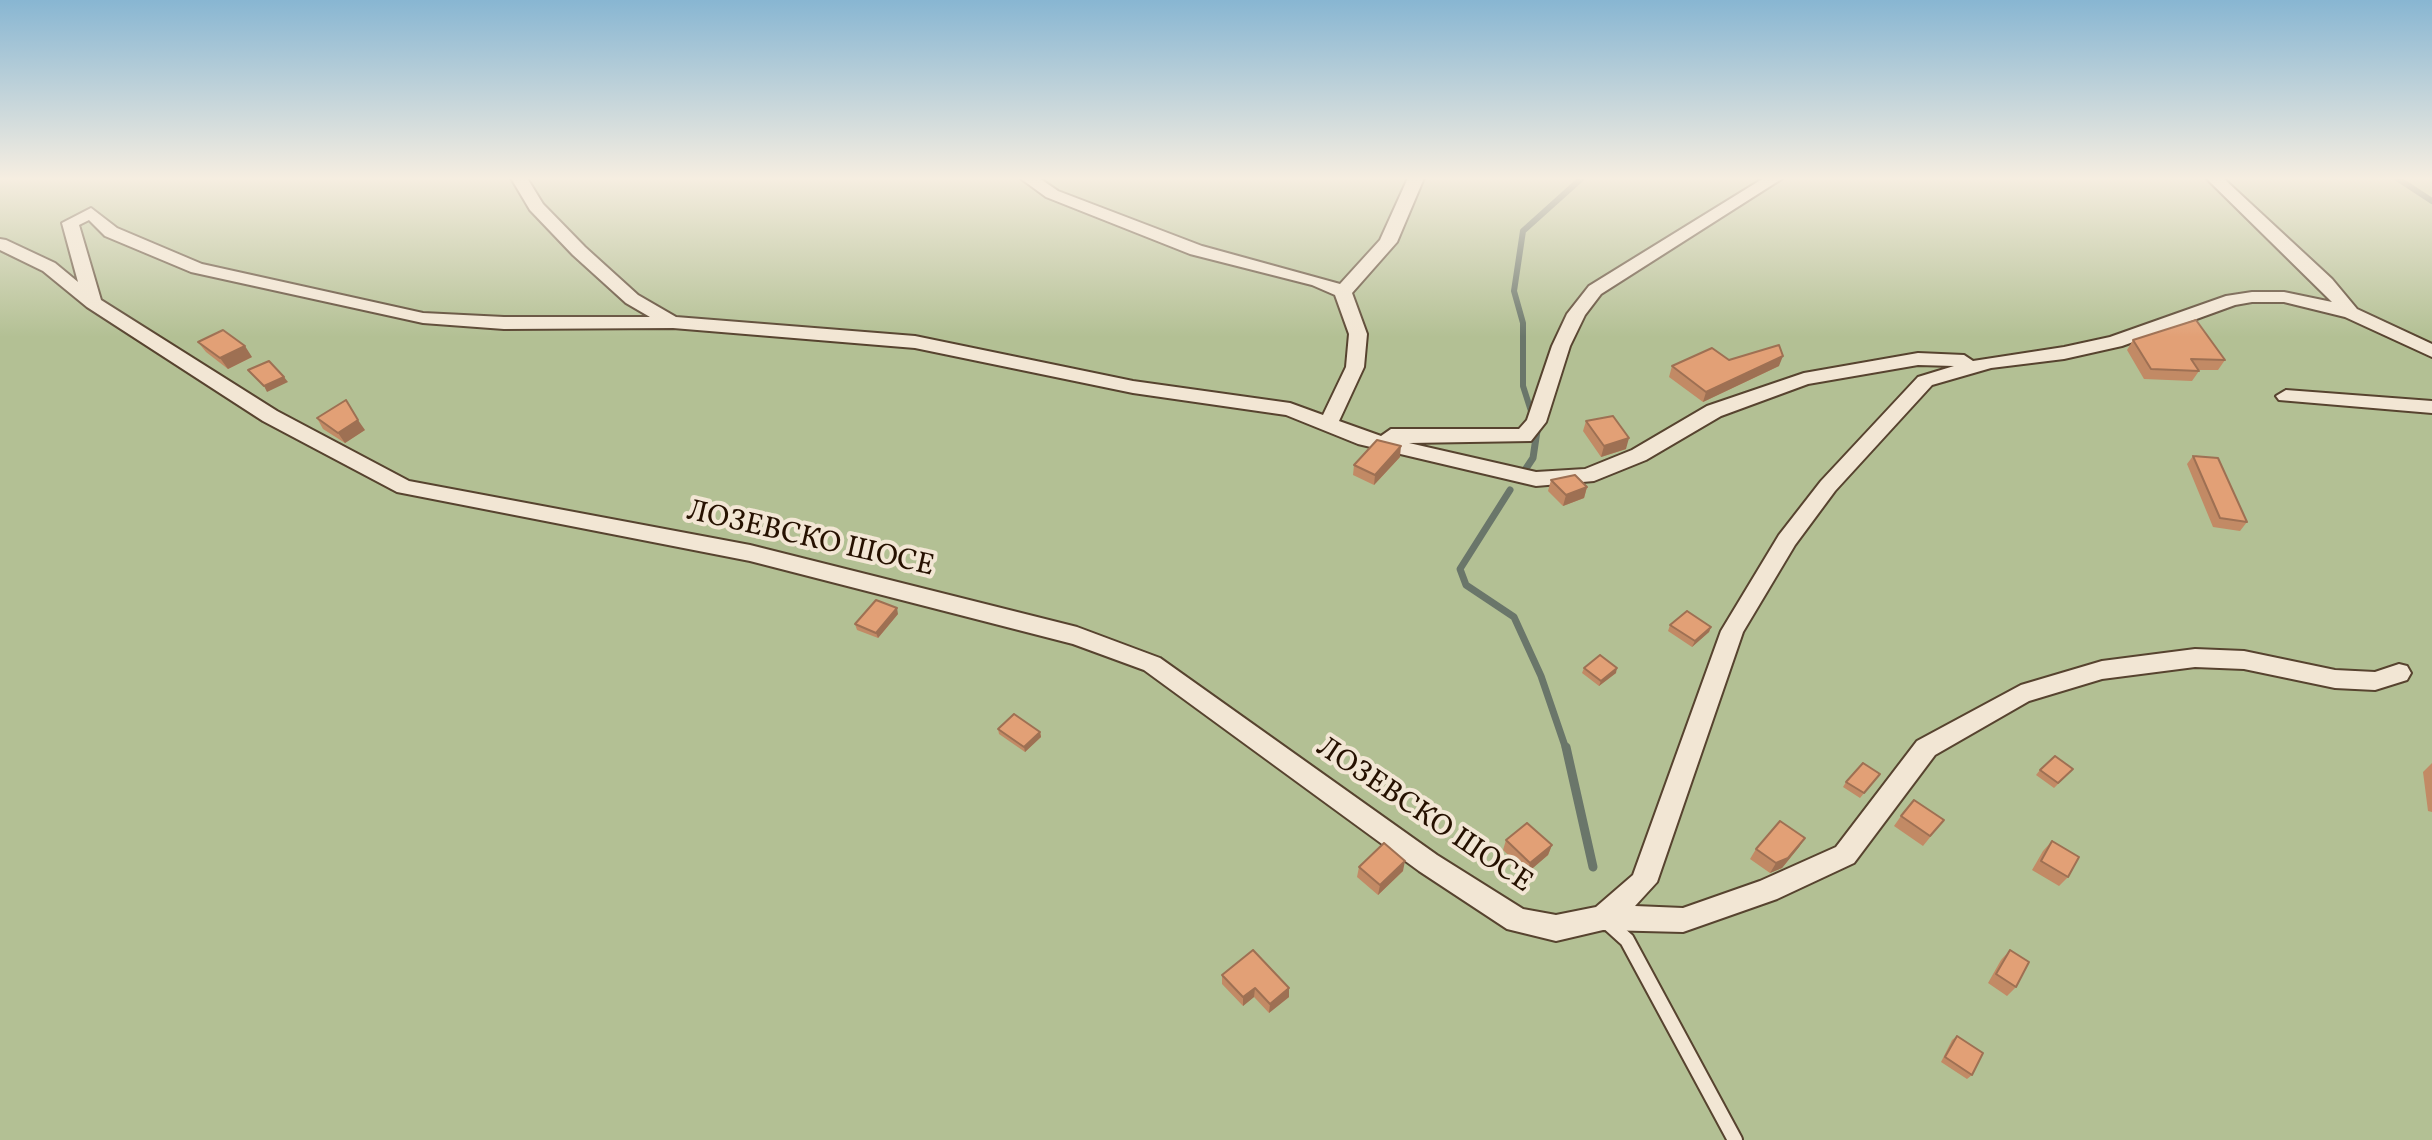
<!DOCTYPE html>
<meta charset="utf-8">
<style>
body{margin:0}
canvas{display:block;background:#ebd9bd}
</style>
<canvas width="2432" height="1140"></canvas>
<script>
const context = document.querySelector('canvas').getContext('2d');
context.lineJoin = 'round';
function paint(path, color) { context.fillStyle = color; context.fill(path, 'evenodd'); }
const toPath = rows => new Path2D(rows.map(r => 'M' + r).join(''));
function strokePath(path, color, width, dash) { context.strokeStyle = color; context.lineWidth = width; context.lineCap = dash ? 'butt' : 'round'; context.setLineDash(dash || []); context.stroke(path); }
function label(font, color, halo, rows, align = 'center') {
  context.font = font + ' Vollkorn,serif'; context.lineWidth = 8; context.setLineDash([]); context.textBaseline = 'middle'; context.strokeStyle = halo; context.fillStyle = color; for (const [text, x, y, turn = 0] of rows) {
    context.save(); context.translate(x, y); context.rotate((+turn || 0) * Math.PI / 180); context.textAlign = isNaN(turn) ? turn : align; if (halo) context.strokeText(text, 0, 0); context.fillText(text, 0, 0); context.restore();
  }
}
paint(toPath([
 [0,178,2432,178,2432,1140,0,1140]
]), '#b3c094');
strokePath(toPath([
 [2397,178,2432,201],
 [1531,411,1523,386,1523,323,1514,291,1523,231,1582,178],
 [1537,433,1538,427]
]), '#6a766a', 6);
strokePath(toPath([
 [1525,470,1533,458,1537,431],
 [1510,490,1460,569,1466,585,1514,617,1541,676,1566,749]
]), '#6a766a', 7);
strokePath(toPath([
 [1566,747,1593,867]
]), '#6a766a', 9);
const lane = toPath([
 [1606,921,1627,940,1735,1140]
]);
const street = toPath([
 [511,178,527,178,543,204,585,247,638,295,676,317,915,336,1133,381,1290,403,1323,415,1346,367,1349,334,1335,295,1312,285,1190,254,1046,197,1020,178,1039,178,1058,191,1202,246,1340,284,1380,240,1408,178,1424,178,1397,242,1352,293,1367,334,1364,367,1339,421,1381,436,1391,429,1519,429,1527,420,1552,346,1567,314,1589,286,1764,178,1783,178,1601,294,1585,315,1570,346,1546,422,1531,441,1409,443,1536,472,1585,469,1632,450,1707,406,1804,373,1918,353,1964,355,1973,361,2064,347,2110,337,2226,296,2252,292,2284,292,2332,302,2206,178,2223,178,2332,279,2357,309,2432,344,2432,357,2345,317,2284,302,2252,302,2235,305,2122,346,2064,359,1991,368,1932,385,1835,491,1795,545,1743,632,1657,882,1635,906,1683,908,1760,881,1836,847,1917,741,2021,685,2102,661,2195,649,2244,651,2335,670,2375,672,2399,664,2407,666,2411,673,2407,680,2375,690,2335,688,2244,669,2195,667,2102,679,2029,701,1935,755,1854,863,1777,899,1683,932,1603,930,1556,941,1507,929,1419,871,1144,670,1073,644,750,561,397,492,263,421,87,307,43,271,0,250,0,239,6,240,55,263,78,282,62,223,91,208,117,228,202,264,423,313,504,317,650,317,626,303,573,255,530,210,511,178],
 [89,220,105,236,191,272,423,323,504,329,673,328,915,348,1133,393,1286,415,1358,444,1536,486,1594,481,1646,460,1721,416,1808,384,1918,365,1954,366,1918,377,1821,481,1779,535,1721,631,1633,875,1596,907,1556,915,1523,909,1437,855,1160,658,1077,627,750,545,409,481,277,411,101,300,79,225,89,220],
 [2286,390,2432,401,2432,413,2279,400,2276,396,2286,390]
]);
strokePath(lane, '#57432f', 18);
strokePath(street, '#57432f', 4);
strokePath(lane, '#f2e6d4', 14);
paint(street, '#f2e6d4');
paint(toPath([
 [2133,340,2225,360,2218,370,2198,370,2199,371,2192,381,2144,379,2127,350],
 [198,342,252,357,228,369,206,352],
 [1729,360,1779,366,1703,402,1669,377,1672,366],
 [317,418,365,430,345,443,323,429],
 [1586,421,1626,449,1601,457,1583,431],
 [2193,456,2247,522,2240,531,2213,527,2187,464],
 [1400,457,1374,485,1353,475,1354,465],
 [1551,480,1587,487,1584,498,1563,506,1548,491],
 [898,614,878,638,857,630,855,624],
 [1670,625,1711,627,1709,632,1692,647,1668,631],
 [1584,668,1616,673,1599,686,1582,673],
 [998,729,1040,732,1041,737,1025,752,999,734],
 [2432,763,2432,812,2428,811,2423,772],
 [2040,770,2068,774,2054,788,2036,775],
 [1880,774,1860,798,1843,787,1846,782],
 [1901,816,1944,820,1923,846,1894,826],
 [1805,838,1799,847,1782,868,1770,873,1750,859,1756,849],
 [1506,840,1552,845,1548,855,1527,873,1503,850],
 [2052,841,2068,877,2059,886,2032,870,2043,851],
 [1359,867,1403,871,1378,895,1357,877],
 [2010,950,2016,987,2007,996,1988,983,2001,960],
 [1222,975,1289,997,1269,1013,1254,997,1243,1006,1222,984],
 [1957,1036,1972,1075,1967,1079,1941,1062,1952,1040]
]), '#c28a65');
paint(toPath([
 [245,346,252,357,228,369,220,358],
 [1783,356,1779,366,1703,402,1706,392],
 [284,377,288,382,267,392,264,386],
 [358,420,365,430,345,443,338,433],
 [1629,438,1626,449,1601,457,1604,446],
 [1401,446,1400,457,1374,485,1375,475],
 [1587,487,1584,498,1563,506,1566,495],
 [897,608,898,614,878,638,876,633],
 [1711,627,1709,632,1692,647,1695,641],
 [1617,668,1616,673,1599,686,1601,681],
 [1040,732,1041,737,1025,752,1024,747],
 [1805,838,1799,847,1782,868,1770,873,1776,863],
 [1552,845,1548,855,1527,873,1530,863],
 [1405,861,1403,871,1378,895,1380,885],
 [1255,988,1254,997,1243,1006,1243,997],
 [1289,988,1289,997,1269,1013,1270,1004]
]), '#9e7053');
const building = toPath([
 [2196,320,2225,360,2191,359,2199,371,2151,369,2133,340,2196,320],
 [223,330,245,346,220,358,198,342,223,330],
 [1779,345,1783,356,1706,392,1672,366,1712,348,1729,360,1779,345],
 [269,361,284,377,264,386,248,370,269,361],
 [346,400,358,420,338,433,317,418,346,400],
 [1613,416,1629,438,1604,446,1586,421,1613,416],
 [1377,440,1401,446,1375,475,1354,465,1377,440],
 [2193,456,2218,458,2247,522,2220,518,2193,456],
 [1575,475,1587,487,1566,495,1551,480,1575,475],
 [876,600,897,608,876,633,855,624,876,600],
 [1687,611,1711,627,1695,641,1670,625,1687,611],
 [1600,655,1617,668,1601,681,1584,668,1600,655],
 [1014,714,1040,732,1024,747,998,729,1014,714],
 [2055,756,2073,769,2058,783,2040,770,2055,756],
 [1863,763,1880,774,1864,793,1846,782,1863,763],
 [1914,800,1944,820,1930,836,1901,816,1914,800],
 [1780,821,1805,838,1788,858,1776,863,1756,849,1780,821],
 [1527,823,1552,845,1530,863,1506,840,1527,823],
 [2052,841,2079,857,2068,877,2041,861,2052,841],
 [1384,843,1405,861,1380,885,1359,867,1384,843],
 [1253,950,1289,988,1270,1004,1255,988,1243,997,1222,975,1253,950],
 [2010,950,2029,962,2016,987,1996,974,2010,950],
 [1957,1036,1983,1053,1972,1075,1945,1057,1957,1036]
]);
paint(building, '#e2a076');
strokePath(building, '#9e7053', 2);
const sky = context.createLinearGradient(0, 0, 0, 337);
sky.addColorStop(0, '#88b6d2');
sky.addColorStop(0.53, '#f6eee1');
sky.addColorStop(1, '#f6eee100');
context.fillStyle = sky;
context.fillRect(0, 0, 2432, 337);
label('30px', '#261100', '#f2e6d4', [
 ["ЛОЗЕВСКО ШОСЕ",810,541,13],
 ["ЛОЗЕВСКО ШОСЕ",1423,817,34]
]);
</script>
